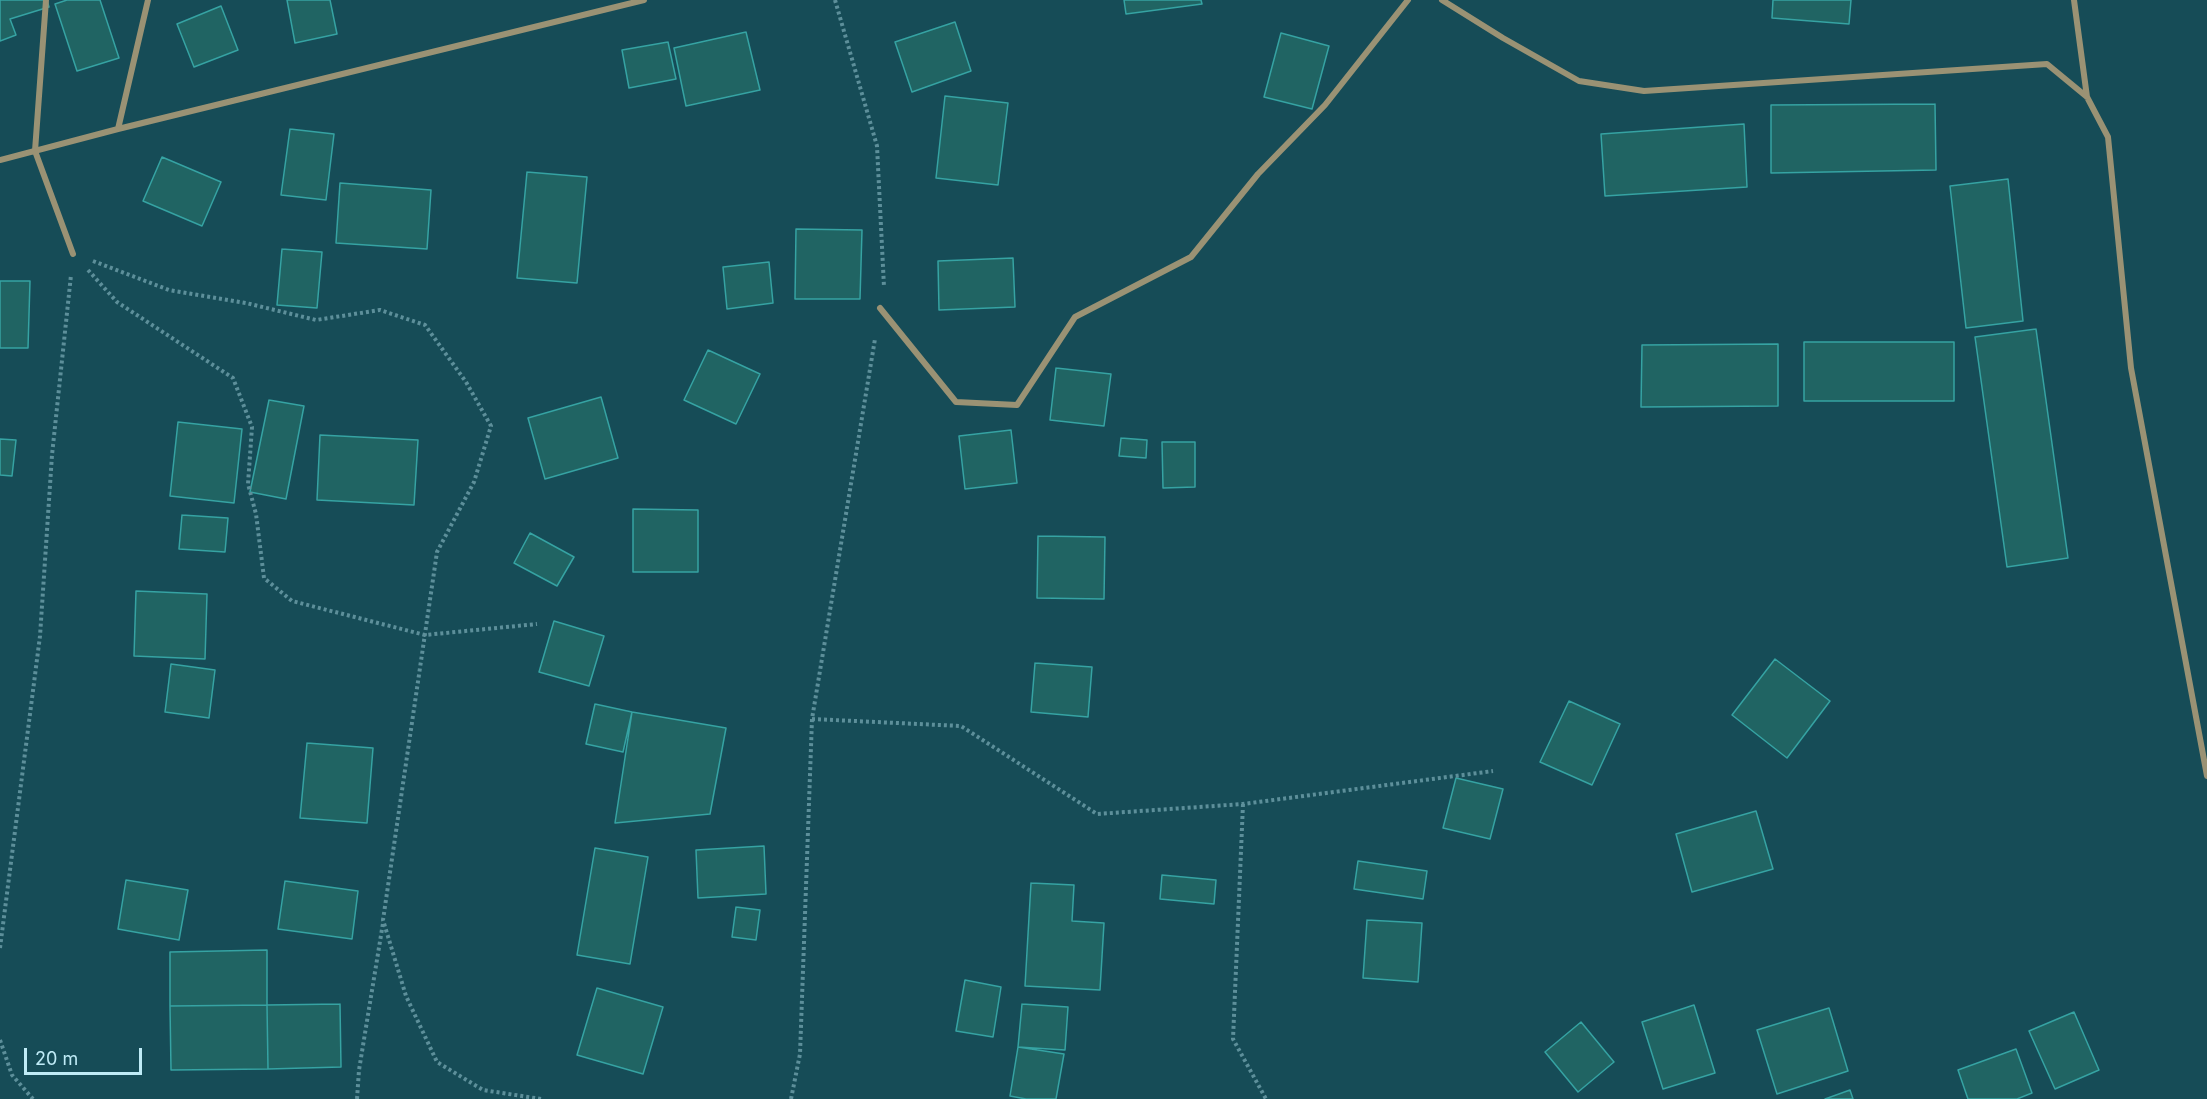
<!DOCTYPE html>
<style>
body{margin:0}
#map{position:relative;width:2207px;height:1099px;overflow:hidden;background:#164c57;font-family:Inter,sans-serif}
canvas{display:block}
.scale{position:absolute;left:24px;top:1048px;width:118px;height:27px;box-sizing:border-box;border:3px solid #bfebf6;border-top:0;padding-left:8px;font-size:18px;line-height:21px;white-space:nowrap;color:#bfebf6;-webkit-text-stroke:4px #164c57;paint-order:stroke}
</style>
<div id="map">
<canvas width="2207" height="1099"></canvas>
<div class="scale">20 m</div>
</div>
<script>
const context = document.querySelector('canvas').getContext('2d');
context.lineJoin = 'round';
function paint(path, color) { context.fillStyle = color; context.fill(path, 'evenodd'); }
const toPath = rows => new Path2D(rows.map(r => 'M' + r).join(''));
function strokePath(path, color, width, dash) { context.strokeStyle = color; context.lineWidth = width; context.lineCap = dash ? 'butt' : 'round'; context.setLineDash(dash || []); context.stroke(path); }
const building = toPath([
 [0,0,47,0,49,7,10,19,16,35,0,41,0,0],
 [67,0,100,0,119,58,77,71,55,4,67,0],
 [287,0,330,0,337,34,295,43,287,0],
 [1124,0,1201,0,1202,4,1126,14,1124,0],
 [1773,0,1851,0,1849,24,1772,18,1773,0],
 [221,6,238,50,194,67,177,24,221,6],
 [955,22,971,71,912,92,895,42,955,22],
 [746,32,760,90,686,106,674,48,746,32],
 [1281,33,1329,46,1312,109,1264,97,1281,33],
 [668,42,676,79,629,88,622,50,668,42],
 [945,96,1008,103,998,185,936,178,945,96],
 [1935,104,1936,170,1771,173,1771,105,1935,104],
 [1744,124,1747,187,1605,196,1601,134,1744,124],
 [290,129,334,134,326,200,281,195,290,129],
 [162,157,221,182,202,226,143,201,162,157],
 [527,172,587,177,577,283,517,278,527,172],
 [2008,179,2023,321,1966,328,1950,186,2008,179],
 [340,183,431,190,427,249,336,243,340,183],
 [796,229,862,230,860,299,795,299,796,229],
 [282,249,322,252,317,308,277,305,282,249],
 [1013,258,1015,307,939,310,938,261,1013,258],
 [769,262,773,303,727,309,723,267,769,262],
 [0,281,30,281,28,348,0,348,0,281],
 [2036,329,2068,558,2007,567,1975,337,2036,329],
 [1804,342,1954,342,1954,401,1804,401,1804,342],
 [1778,344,1778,406,1641,407,1642,345,1778,344],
 [708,350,760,374,736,424,684,400,708,350],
 [1056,368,1111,374,1104,426,1050,420,1056,368],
 [601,397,618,458,545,479,528,418,601,397],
 [269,400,304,406,286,499,250,492,269,400],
 [178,422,242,429,234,503,170,496,178,422],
 [1011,430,1017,483,965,489,959,436,1011,430],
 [320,435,418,440,414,505,317,500,320,435],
 [1121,438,1147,440,1146,458,1119,456,1121,438],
 [0,439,16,440,12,476,0,475,0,439],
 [1162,442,1195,442,1195,487,1163,488,1162,442],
 [633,509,698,510,698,572,633,572,633,509],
 [182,515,228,518,225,552,179,549,182,515],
 [530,533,574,557,557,586,514,563,530,533],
 [1038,536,1105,537,1104,599,1037,598,1038,536],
 [136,591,207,594,205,659,134,656,136,591],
 [554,621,604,636,589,686,539,672,554,621],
 [1775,659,1830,701,1787,758,1732,715,1775,659],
 [1035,663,1092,667,1088,717,1031,712,1035,663],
 [171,664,215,670,209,718,165,712,171,664],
 [1569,701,1620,724,1592,785,1540,762,1569,701],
 [595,704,632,712,623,752,586,744,595,704],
 [632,712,726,728,710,814,615,823,632,712],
 [307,743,373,748,367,823,300,818,307,743],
 [1456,778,1503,789,1490,839,1443,828,1456,778],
 [1756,811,1773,869,1692,892,1676,834,1756,811],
 [764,846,766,894,698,898,696,850,764,846],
 [595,848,648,857,630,964,577,955,595,848],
 [1358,861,1427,871,1423,899,1354,889,1358,861],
 [1162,875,1216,880,1214,904,1160,899,1162,875],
 [126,880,188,890,179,940,118,929,126,880],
 [285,881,358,891,352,939,278,929,285,881],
 [1031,883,1074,885,1072,921,1104,923,1100,990,1025,986,1031,883],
 [736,907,760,910,756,940,732,937,736,907],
 [1367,920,1422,923,1418,982,1363,978,1367,920],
 [267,950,267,1005,170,1006,170,952,267,950],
 [965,980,1001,987,993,1037,956,1031,965,980],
 [597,988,663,1007,643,1074,577,1055,597,988],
 [340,1004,341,1067,268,1069,267,1005,340,1004],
 [1022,1004,1068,1007,1065,1050,1018,1047,1022,1004],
 [267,1005,268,1069,171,1070,170,1006,267,1005],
 [1694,1005,1715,1073,1663,1089,1642,1022,1694,1005],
 [1829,1008,1848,1071,1777,1094,1757,1030,1829,1008],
 [2074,1012,2099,1070,2055,1089,2029,1031,2074,1012],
 [1581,1022,1614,1062,1578,1092,1545,1052,1581,1022],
 [1018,1047,1064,1054,1056,1099,1026,1099,1010,1096,1018,1047],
 [2016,1049,2032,1093,2017,1099,1968,1099,1958,1070,2016,1049],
 [1850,1090,1853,1099,1825,1099,1850,1090]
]);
paint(building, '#206463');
strokePath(building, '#36a3a3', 1.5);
strokePath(toPath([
 [835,0,877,146,884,287],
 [93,261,169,290,246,303,316,320,380,310,425,325,466,382,491,426,474,482,437,552,383,920,406,996,437,1062,483,1090,541,1099],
 [88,270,117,302,233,378,252,427,248,484,256,514,264,578,292,601,425,635,537,624],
 [812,719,961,726,1097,814,1243,804,1493,771],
 [1243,804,1233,1039,1266,1099],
 [0,948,40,636,52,455,71,275],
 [0,1040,12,1075,33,1099],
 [357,1099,359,1070,383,923],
 [791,1099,800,1054,812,719,875,339]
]), '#5d8f9a', 4, [3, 3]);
strokePath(toPath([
 [46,0,35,151,73,254],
 [1442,0,1503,38,1579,81,1644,91,2047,64,2087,97,2108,137,2131,368,2207,776],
 [2074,0,2087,97],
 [118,129,148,0],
 [0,160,118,129,644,0],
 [880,308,956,402,1017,405,1075,317,1191,257,1258,174,1325,105,1408,0]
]), '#9a9274', 6);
</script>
